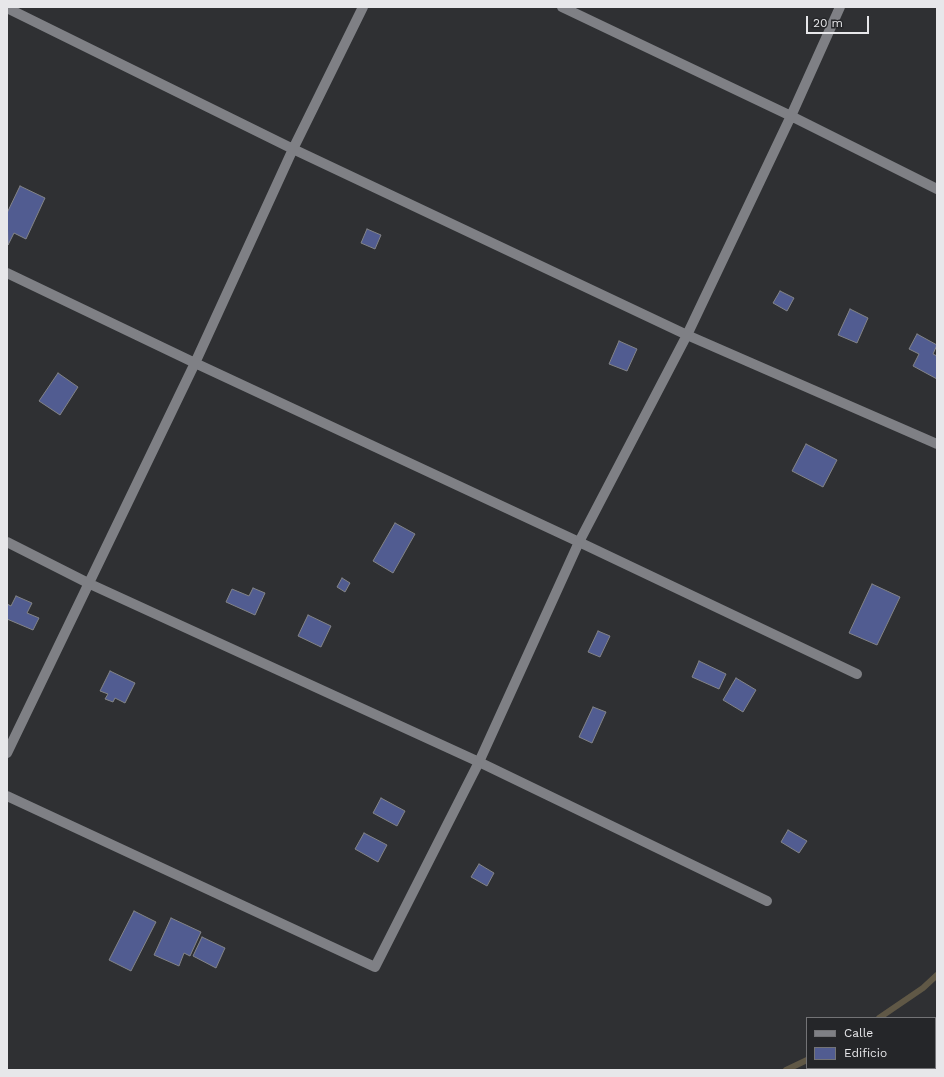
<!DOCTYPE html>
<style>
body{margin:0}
#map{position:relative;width:944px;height:1077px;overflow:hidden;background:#2f3033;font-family:"Work Sans",sans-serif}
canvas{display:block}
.frame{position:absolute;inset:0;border:8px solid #e7e7ea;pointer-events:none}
.legend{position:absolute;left:806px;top:1017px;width:130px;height:52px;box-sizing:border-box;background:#252629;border:1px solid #737376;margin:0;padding:5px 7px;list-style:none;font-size:12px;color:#e7e7ea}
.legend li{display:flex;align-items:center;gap:8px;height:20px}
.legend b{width:20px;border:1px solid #737376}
.scale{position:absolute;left:806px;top:16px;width:63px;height:18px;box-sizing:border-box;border:2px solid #e7e7ea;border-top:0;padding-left:5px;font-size:12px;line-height:14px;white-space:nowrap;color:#e7e7ea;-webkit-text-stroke:3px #252629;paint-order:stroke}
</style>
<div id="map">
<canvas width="944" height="1077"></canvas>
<div class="frame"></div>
<ul class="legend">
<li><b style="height:5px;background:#7f8085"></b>Calle</li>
<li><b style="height:11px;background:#515c91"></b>Edificio</li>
</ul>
<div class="scale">20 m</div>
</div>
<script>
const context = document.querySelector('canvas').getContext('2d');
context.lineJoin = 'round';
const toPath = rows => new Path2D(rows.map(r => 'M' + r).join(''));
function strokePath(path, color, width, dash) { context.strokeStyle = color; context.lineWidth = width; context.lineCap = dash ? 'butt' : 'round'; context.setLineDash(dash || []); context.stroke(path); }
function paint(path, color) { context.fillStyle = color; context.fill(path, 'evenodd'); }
strokePath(toPath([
 [879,1018,923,988,937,975],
 [786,1070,807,1060]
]), '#605846', 6);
const building = toPath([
 [20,186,45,198,26,239,14,233,8,245,7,213,20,186],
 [367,229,381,235,375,249,361,243,367,229],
 [780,291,794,298,787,311,773,303,780,291],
 [850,309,868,318,857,343,838,335,850,309],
 [917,334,937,345,933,354,937,356,937,379,913,366,919,354,909,349,917,334],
 [619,341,637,349,627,371,609,364,619,341],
 [58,373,78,387,60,415,39,401,58,373],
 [806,444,837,460,823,487,792,471,806,444],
 [395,523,415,534,393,573,373,561,395,523],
 [342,578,350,583,345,592,337,587,342,578],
 [872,584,900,597,877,645,849,633,872,584],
 [253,588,265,593,255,615,226,602,232,589,249,596,253,588],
 [16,596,32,603,27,613,39,618,33,630,7,619,7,604,11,606,16,596],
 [308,615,331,626,321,647,298,636,308,615],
 [598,631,610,636,600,657,588,652,598,631],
 [699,661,726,674,719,689,692,677,699,661],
 [110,671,135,683,125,703,115,698,113,702,105,699,108,694,100,691,110,671],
 [736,678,756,690,743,712,723,700,736,678],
 [593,707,606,712,592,743,579,737,593,707],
 [381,798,405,811,397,826,373,813,381,798],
 [788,830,807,841,799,853,781,842,788,830],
 [364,833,387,845,378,862,355,849,364,833],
 [479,864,494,873,487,886,471,877,479,864],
 [134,911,156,922,131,971,109,960,134,911],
 [171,918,201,932,190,956,184,953,179,966,154,955,171,918],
 [202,937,225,948,216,968,193,956,202,937]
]);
paint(building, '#515c91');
strokePath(building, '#838488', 1);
strokePath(toPath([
 [562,7,791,116,937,189],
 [7,8,293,149,687,335,937,444],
 [7,273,195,363,579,542,857,674],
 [7,542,90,584,479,762,767,901],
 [7,753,195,363,293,149,363,7],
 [7,796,375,967,479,762,579,542,687,335,791,116,840,7]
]), '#7f8085', 10);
</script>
